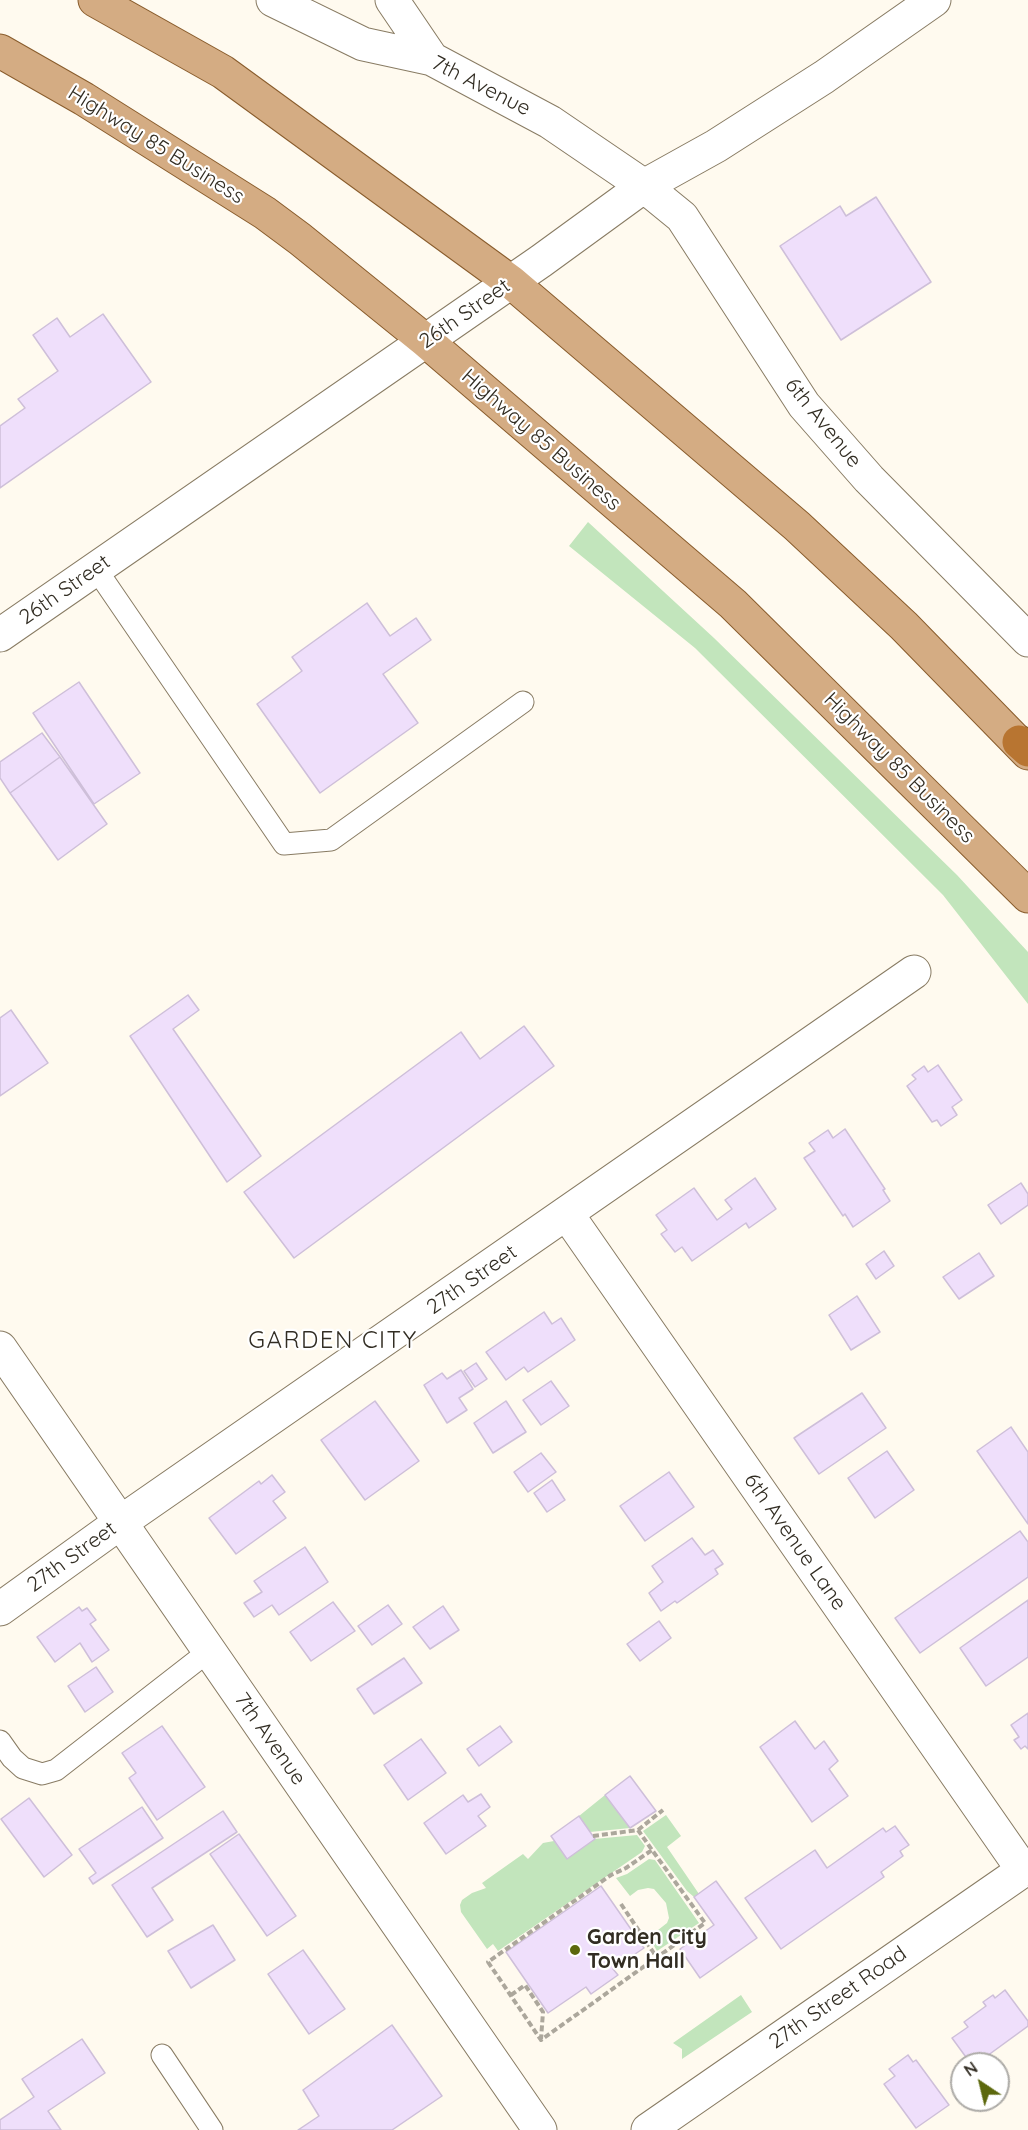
<!DOCTYPE html>
<style>
body{margin:0}
#map{position:relative;width:1028px;height:2130px;overflow:hidden;background:#fffaef;font-family:Quicksand,sans-serif}
canvas{display:block}
.north{position:absolute;left:950px;top:2052px;width:60px;height:60px;box-sizing:border-box;background:#fff;border:2px solid #adaba7;border-radius:50%;rotate:325deg;font-size:16px;font-weight:700;line-height:24px;text-align:center;color:#322d23}
.north::after{content:'';display:block;margin:auto;width:21px;height:27px;background:#5c680d;clip-path:polygon(50% 0,100% 100%,50% 72%,0 100%)}
</style>
<div id="map">
<canvas width="1028" height="2130"></canvas>
<div class="north">N</div>
</div>
<script>
const context = document.querySelector('canvas').getContext('2d');
context.lineJoin = 'round';
function paint(path, color) { context.fillStyle = color; context.fill(path, 'evenodd'); }
const toPath = rows => new Path2D(rows.map(r => 'M' + r).join(''));
function strokePath(path, color, width, dash) { context.strokeStyle = color; context.lineWidth = width; context.lineCap = dash ? 'butt' : 'round'; context.setLineDash(dash || []); context.stroke(path); }
function label(font, color, halo, rows, align = 'center') {
  context.font = font + ' Quicksand,sans-serif'; context.lineWidth = 4.5; context.setLineDash([]); context.textBaseline = 'middle'; context.strokeStyle = halo; context.fillStyle = color; for (const [text, x, y, turn = 0] of rows) {
    context.save(); context.translate(x, y); context.rotate((+turn || 0) * Math.PI / 180); context.textAlign = isNaN(turn) ? turn : align; if (halo) context.strokeText(text, 0, 0); context.fillText(text, 0, 0); context.restore();
  }
}
paint(toPath([
 [588,522,714,638,957,875,1028,952,1028,1004,943,895,695,648,569,546],
 [605,1795,630,1828,590,1832,579,1816],
 [666,1815,681,1836,667,1847,699,1894,694,1897,687,1891,643,1831],
 [637,1835,645,1846,642,1852,498,1951,493,1944,487,1949,461,1912,460,1905,462,1900,472,1893,486,1888,482,1883,523,1854,528,1859,543,1843,554,1841,567,1859,594,1839],
 [649,1859,655,1860,699,1923,657,1951,649,1937,667,1923,669,1918,666,1903,654,1889,648,1888,638,1890,630,1896,616,1878,627,1874],
 [741,1995,752,2012,682,2059,682,2049,673,2043]
]), '#c2e5bc');
const building = toPath([
 [876,197,931,282,841,340,780,246,840,206,846,216,876,197],
 [103,314,151,382,0,488,0,426,25,408,18,399,58,371,33,335,57,318,70,337,103,314],
 [367,603,390,636,416,618,431,640,383,674,418,723,320,793,257,704,302,671,292,657,367,603],
 [79,682,140,773,94,804,33,713,79,682],
 [42,733,60,757,10,793,0,778,0,762,42,733],
 [60,757,107,824,58,860,10,793,60,757],
 [188,995,199,1010,173,1029,261,1156,227,1182,130,1036,188,995],
 [11,1010,48,1063,0,1096,0,1018,11,1010],
 [524,1026,554,1066,294,1258,244,1192,461,1032,480,1059,524,1026],
 [938,1065,962,1100,952,1107,957,1115,941,1126,937,1120,932,1122,907,1086,916,1079,912,1075,924,1066,928,1072,938,1065],
 [845,1129,885,1189,883,1190,890,1201,853,1227,845,1214,843,1216,804,1158,815,1151,809,1143,828,1130,833,1138,845,1129],
 [755,1178,776,1209,749,1228,746,1223,692,1261,682,1247,675,1252,661,1234,667,1230,656,1215,694,1188,717,1220,732,1209,725,1200,755,1178],
 [1021,1183,1028,1194,1028,1205,1001,1224,988,1205,1021,1183],
 [884,1251,894,1266,876,1279,866,1264,884,1251],
 [979,1253,994,1276,959,1299,943,1277,979,1253],
 [857,1296,880,1332,851,1350,829,1315,857,1296],
 [544,1312,552,1324,561,1318,575,1340,528,1372,524,1367,506,1380,486,1352,544,1312],
 [476,1363,487,1379,475,1387,464,1371,476,1363],
 [461,1370,473,1389,459,1398,467,1410,447,1423,424,1385,442,1373,447,1379,461,1370],
 [551,1381,569,1406,541,1425,523,1400,551,1381],
 [862,1393,886,1428,819,1474,794,1438,862,1393],
 [375,1401,419,1461,365,1500,321,1440,375,1401],
 [506,1401,526,1432,493,1453,474,1423,506,1401],
 [1011,1427,1028,1452,1028,1524,977,1451,1011,1427],
 [887,1451,914,1490,875,1518,848,1478,887,1451],
 [541,1453,556,1472,528,1492,514,1472,541,1453],
 [669,1472,694,1507,645,1541,620,1506,669,1472],
 [272,1475,285,1492,273,1501,286,1518,236,1554,209,1518,259,1481,261,1484,272,1475],
 [552,1480,565,1500,547,1512,534,1493,552,1480],
 [1020,1531,1028,1542,1028,1577,920,1653,895,1618,1020,1531],
 [692,1538,705,1555,713,1550,723,1564,715,1569,718,1574,677,1603,675,1601,661,1611,649,1593,663,1582,652,1566,692,1538],
 [305,1547,328,1582,279,1615,272,1605,254,1617,244,1603,262,1592,254,1581,305,1547],
 [1028,1600,1028,1657,986,1686,960,1648,1028,1600],
 [333,1602,355,1631,311,1661,290,1632,333,1602],
 [388,1605,402,1624,372,1645,358,1626,388,1605],
 [443,1606,459,1630,430,1649,413,1627,443,1606],
 [79,1607,82,1611,87,1608,96,1620,90,1624,109,1650,92,1662,80,1643,55,1662,37,1637,79,1607],
 [659,1621,671,1638,640,1661,627,1644,659,1621],
 [404,1658,422,1683,374,1714,357,1689,404,1658],
 [96,1667,113,1692,85,1712,68,1686,96,1667],
 [1028,1713,1028,1749,1025,1746,1021,1749,1014,1740,1019,1737,1011,1725,1028,1713],
 [795,1721,815,1749,824,1741,838,1761,829,1769,848,1796,812,1822,760,1747,795,1721],
 [162,1726,205,1787,157,1820,129,1778,136,1773,122,1753,162,1726],
 [500,1726,512,1742,479,1766,467,1749,500,1726],
 [421,1739,446,1773,408,1800,384,1765,421,1739],
 [630,1776,656,1811,630,1828,605,1795,630,1776],
 [481,1794,490,1807,478,1816,486,1826,446,1854,424,1823,463,1795,468,1802,481,1794],
 [29,1798,72,1855,44,1877,1,1819,29,1798],
 [142,1807,163,1838,93,1884,89,1878,96,1873,79,1849,142,1807],
 [223,1811,237,1832,152,1888,173,1920,147,1937,112,1885,223,1811],
 [579,1816,595,1839,567,1859,551,1836,579,1816],
 [895,1826,909,1845,900,1851,903,1856,881,1872,884,1877,781,1949,745,1898,815,1850,827,1868,883,1828,886,1832,895,1826],
 [239,1834,296,1916,267,1936,210,1854,239,1834],
 [716,1881,757,1938,700,1978,680,1949,714,1925,694,1897,716,1881],
 [601,1886,644,1948,613,1969,618,1975,591,1994,586,1987,548,2013,506,1952,601,1886],
 [213,1925,235,1960,191,1988,168,1951,213,1925],
 [303,1950,345,2009,309,2034,268,1974,303,1950],
 [1005,1990,1028,2021,1028,2026,976,2064,971,2064,952,2038,968,2027,964,2022,986,2006,983,2002,993,1995,995,1998,1005,1990],
 [392,2025,442,2096,392,2130,298,2130,319,2116,303,2090,392,2025],
 [82,2039,105,2073,48,2111,61,2130,0,2130,0,2120,34,2097,22,2079,82,2039],
 [908,2055,913,2062,916,2060,949,2105,916,2128,884,2084,895,2076,889,2069,908,2055]
]);
paint(building, '#efdffb');
strokePath(building, '#cebfd9', 1.5);
const lane = toPath([
 [96,569,284,844,331,840,523,702],
 [0,1741,12,1758,23,1768,42,1774,56,1770,209,1651],
 [162,2055,212,2130]
]);
const street = toPath([
 [273,0,363,44,432,59,550,122,644,186,682,217,804,405,869,479,1028,640],
 [392,0,432,59],
 [0,635,541,261,644,186,716,146,824,77,934,0],
 [567,1214,1023,1870],
 [0,1348,540,2130],
 [0,1609,121,1522,914,972],
 [648,2130,1028,1867]
]);
const primary = toPath([
 [95,0,223,72,511,282,797,526,904,626,1028,753],
 [0,51,84,99,265,213,300,239,426,341,733,604,1028,896]
]);
const highway = toPath([
 [1019,742,1028,750]
]);
strokePath(lane, '#887b63', 23);
strokePath(street, '#887b63', 35);
strokePath(primary, '#895c2c', 35);
strokePath(highway, '#895c2c', 35);
strokePath(toPath([
 [638,1830,663,1810],
 [593,1836,638,1830,652,1850,705,1923,541,2040,488,1962,611,1875,626,1868,652,1850],
 [621,1904,657,1958],
 [511,1995,525,1985,543,2012,541,2039]
]), '#aca79c', 4, [6, 3]);
strokePath(lane, '#fff', 21);
strokePath(street, '#fff', 33);
strokePath(primary, '#d4ac83', 33);
strokePath(highway, '#b87531', 33);
for (const [x, y, r, color] of [
 [575,1950,6,"#5c680d"]
]) { const dot = new Path2D(); dot.arc(x, y, r, 0, 2 * Math.PI); context.fillStyle = color; context.fill(dot); strokePath(dot, '#fff', 2); }
label('21px', '#322d23', '#fff', [
 ["7th Avenue",481,86,27],
 ["Highway 85 Business",156,145,32],
 ["26th Street",465,314,-35],
 ["6th Avenue",823,423,51],
 ["Highway 85 Business",541,440,41],
 ["26th Street",65,590,-35],
 ["Highway 85 Business",899,768,45],
 ["27th Street",472,1280,-35],
 ["6th Avenue Lane",795,1542,55],
 ["27th Street",72,1557,-36],
 ["7th Avenue",270,1739,55],
 ["27th Street Road",838,1998,-35]
]);
label('bold 21px', '#322d23', '#fff', [
 ["Garden City",587,1938],
 ["Town Hall",587,1962]
], 'left');
context.letterSpacing = '1.5px';
label('24px', '#322d23', '#fff', [
 ["GARDEN CITY",333,1341]
]);
context.letterSpacing = '0px';
</script>
